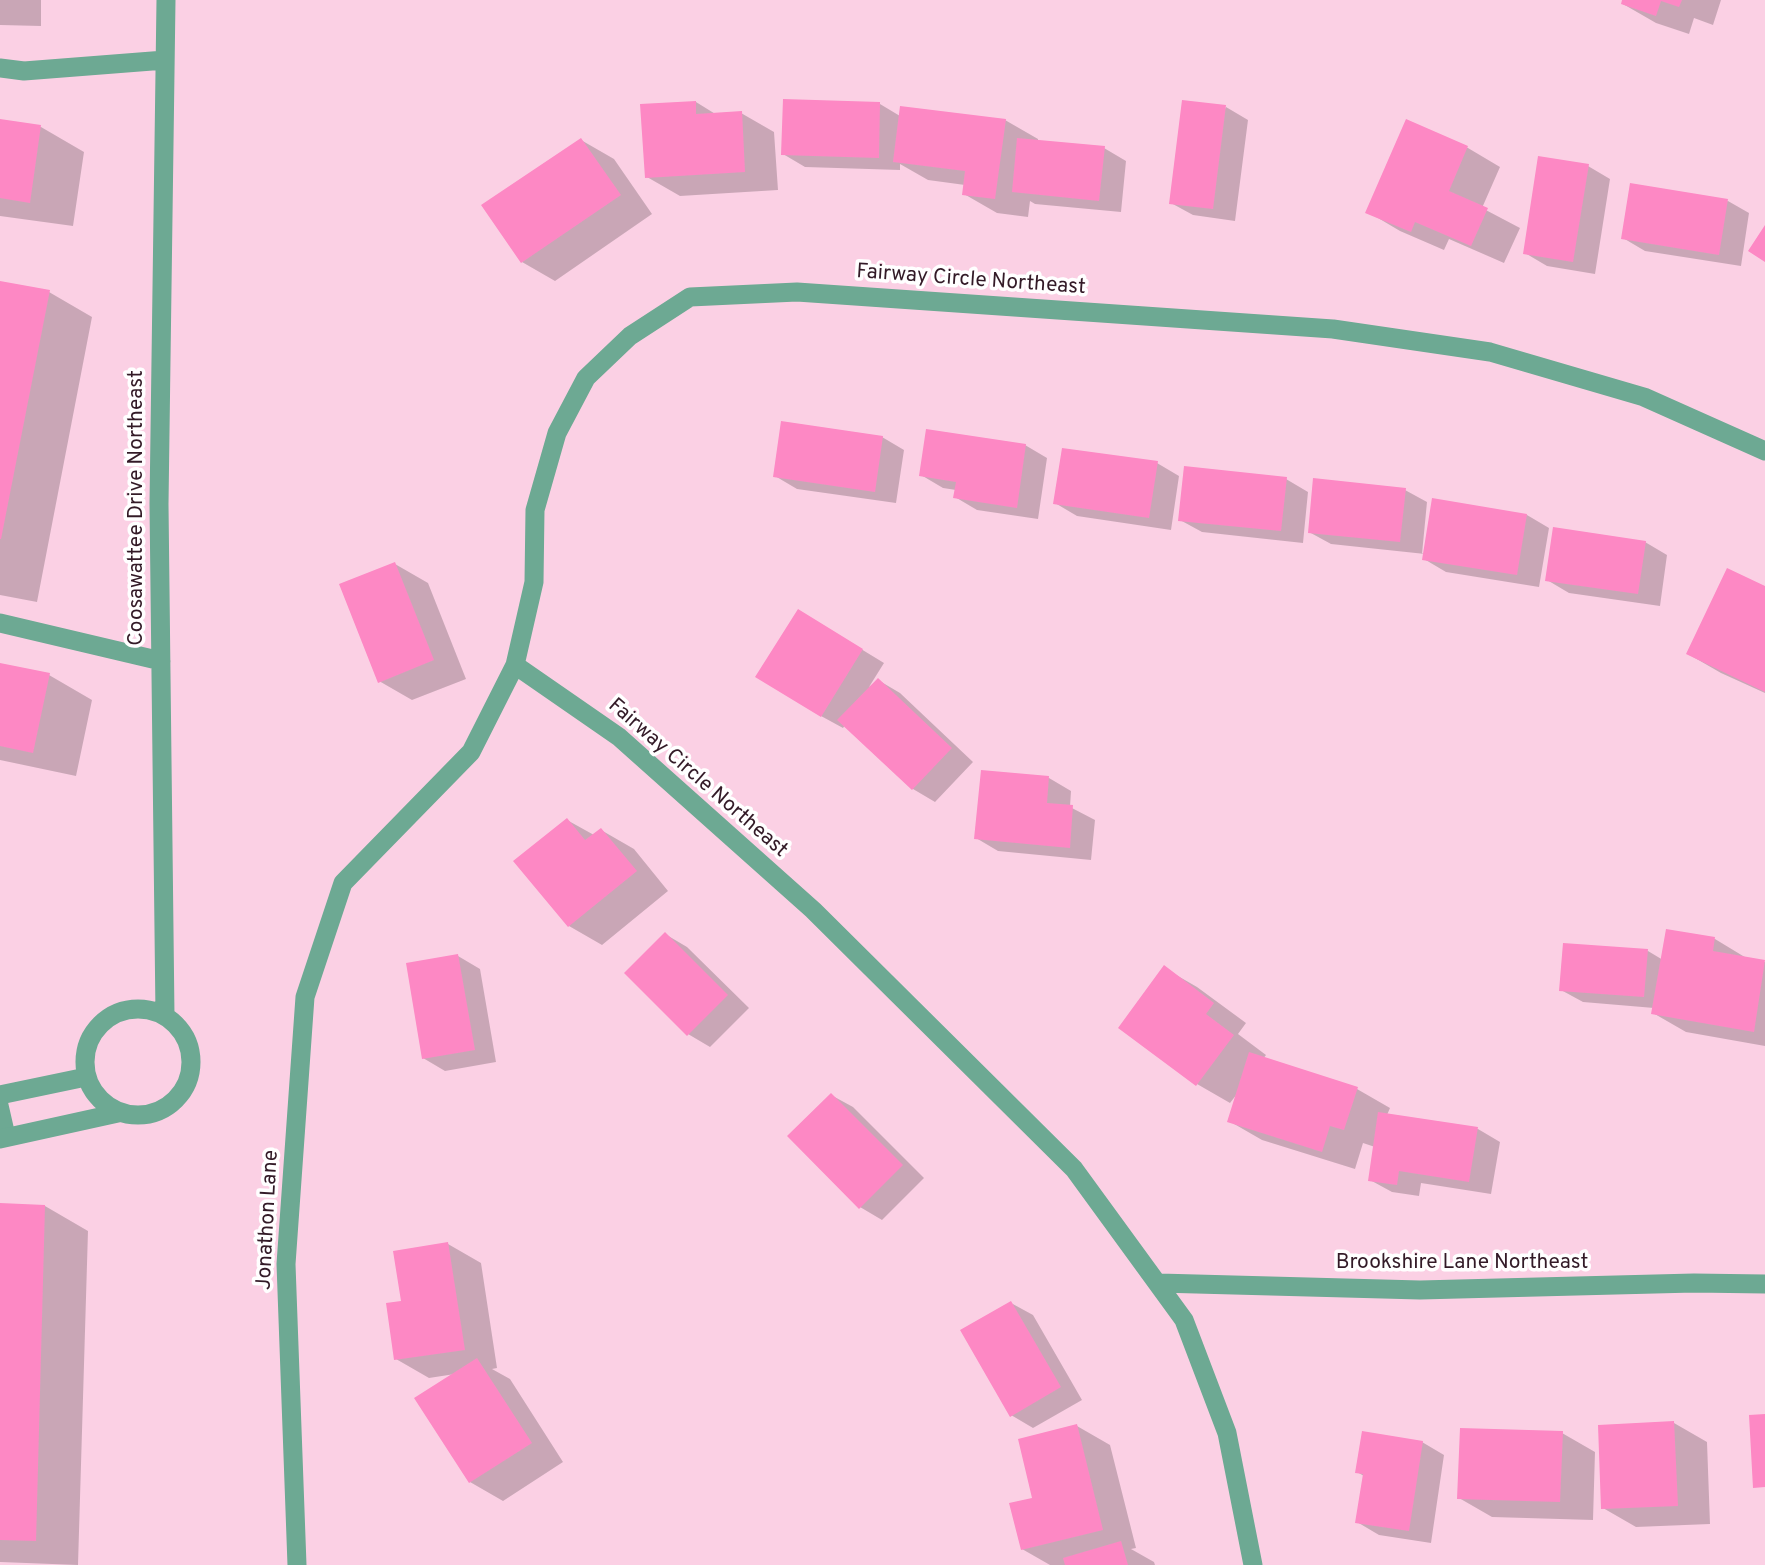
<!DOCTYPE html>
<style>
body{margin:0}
canvas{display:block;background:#fbd0e4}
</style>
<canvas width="1765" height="1565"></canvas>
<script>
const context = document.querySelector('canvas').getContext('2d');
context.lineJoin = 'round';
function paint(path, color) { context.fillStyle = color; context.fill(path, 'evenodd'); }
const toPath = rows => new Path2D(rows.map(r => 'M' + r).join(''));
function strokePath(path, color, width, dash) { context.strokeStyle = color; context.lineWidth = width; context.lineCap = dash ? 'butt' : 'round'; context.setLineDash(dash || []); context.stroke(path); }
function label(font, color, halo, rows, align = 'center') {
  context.font = font + ' Overpass,sans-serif'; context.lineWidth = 7; context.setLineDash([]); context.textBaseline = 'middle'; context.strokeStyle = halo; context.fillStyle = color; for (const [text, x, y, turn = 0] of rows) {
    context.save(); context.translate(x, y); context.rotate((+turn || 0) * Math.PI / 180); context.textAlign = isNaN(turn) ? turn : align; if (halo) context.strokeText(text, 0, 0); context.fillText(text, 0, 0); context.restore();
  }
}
paint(toPath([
 [0,0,41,0,41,26,0,25],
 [1624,0,1721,0,1713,25,1694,18,1689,34,1656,23,1623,4],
 [696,102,717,115,741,113,774,132,778,190,680,196,647,177],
 [880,104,900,116,1005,120,1038,139,1038,141,1104,148,1126,161,1121,212,1035,204,1030,201,1028,217,997,213,964,194,965,185,928,180,900,164,900,170,805,167,783,154],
 [1226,107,1248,120,1235,221,1193,215,1171,203],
 [0,121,41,127,84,152,73,226,0,216],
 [1407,121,1468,148,1500,167,1482,208,1520,228,1504,263,1449,239,1444,250,1400,231,1368,212],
 [581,140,614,159,652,214,555,281,522,262],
 [1588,166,1610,179,1595,274,1547,266,1525,253],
 [1728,201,1749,213,1741,266,1645,251,1623,238],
 [0,283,49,292,92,317,37,602,0,595],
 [882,437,904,450,896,503,797,489,775,476],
 [1025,445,1047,458,1038,519,977,510,955,497,956,490,943,488,921,475],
 [1157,463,1179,476,1171,530,1077,516,1055,503],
 [1286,479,1308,492,1303,543,1202,532,1180,520],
 [1405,490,1427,502,1422,554,1527,515,1549,528,1539,587,1446,572,1424,559,1425,554,1331,544,1309,532],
 [1645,542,1667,555,1660,606,1569,593,1547,580],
 [395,564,428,583,466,679,412,700,379,681],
 [1765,588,1765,693,1721,673,1688,654],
 [820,624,884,663,869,687,878,680,900,693,973,762,935,802,913,789,845,725,843,728,821,716],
 [0,664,49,675,92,700,76,776,0,760],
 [983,772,1049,778,1071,791,1070,807,1095,820,1091,860,998,851,976,838],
 [567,820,594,835,601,830,634,849,668,891,602,945,569,926],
 [1668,931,1715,939,1748,959,1765,962,1765,1046,1686,1032,1653,1013,1654,1008,1583,1002,1561,990,1648,951,1663,960],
 [665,934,687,947,749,1008,710,1047,688,1034],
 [458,956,480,969,496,1062,445,1071,423,1058],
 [1164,968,1197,987,1246,1023,1238,1034,1266,1055,1263,1059,1357,1089,1390,1108,1387,1115,1478,1129,1500,1142,1491,1194,1421,1183,1419,1196,1392,1192,1370,1180,1375,1147,1363,1143,1355,1169,1262,1140,1229,1121,1237,1094,1230,1103,1197,1084,1120,1028],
 [831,1095,853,1107,924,1178,882,1220,860,1207],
 [0,1205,45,1206,88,1231,78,1565,0,1562],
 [448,1244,481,1263,497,1368,492,1369,510,1379,563,1462,503,1501,470,1482,455,1374,429,1378,396,1359,403,1302],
 [1011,1303,1033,1315,1082,1400,1033,1428,1011,1415],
 [1674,1423,1707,1442,1710,1524,1636,1527,1603,1508],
 [1077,1426,1110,1445,1136,1548,1131,1549,1154,1562,1155,1565,1050,1565,1022,1549,1034,1499],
 [1562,1433,1595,1452,1593,1520,1492,1517,1459,1498],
 [1422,1442,1444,1455,1431,1543,1379,1535,1357,1522,1364,1476,1357,1472]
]), '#0003');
paint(toPath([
 [1622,0,1682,0,1679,7,1661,1,1656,16,1621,4],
 [783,99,880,102,879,158,781,155],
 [1182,100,1226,105,1213,209,1169,204],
 [696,101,696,114,742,111,745,172,645,178,640,104],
 [900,106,1006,119,995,199,962,195,965,171,893,162],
 [0,119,41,125,30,203,0,198],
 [1406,119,1468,146,1449,191,1488,208,1471,246,1415,222,1411,232,1365,213],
 [581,138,621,195,521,263,481,205],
 [1017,138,1105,146,1099,201,1012,192],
 [1538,156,1589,164,1573,262,1523,254],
 [1630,183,1728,199,1719,255,1621,239],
 [1765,225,1765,262,1748,251],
 [0,281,50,290,1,539,0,539],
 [781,421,883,436,875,492,773,477],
 [926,429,1026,444,1017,508,953,498,956,482,919,476],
 [1062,448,1158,461,1149,518,1053,504],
 [1184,466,1287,477,1281,531,1178,521],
 [1313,478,1406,488,1400,542,1308,533],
 [1432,498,1527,514,1517,575,1422,560],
 [1553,527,1646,541,1638,594,1545,581],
 [395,562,434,660,378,683,339,584],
 [1727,568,1765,586,1765,692,1686,654],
 [798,609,863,649,821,717,755,677],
 [0,663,50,673,33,753,0,746],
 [878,678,952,748,912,790,837,720],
 [981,770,1049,776,1047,803,1073,805,1070,848,974,839],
 [567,818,585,840,601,828,637,871,568,927,513,861],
 [1666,929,1715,937,1713,951,1765,960,1754,1032,1651,1014],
 [665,932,728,995,687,1036,624,973],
 [1563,943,1648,949,1644,997,1559,991],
 [458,954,475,1050,422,1059,406,963],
 [1164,965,1214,1003,1206,1014,1234,1035,1196,1086,1118,1028],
 [1249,1052,1358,1087,1344,1130,1330,1126,1322,1152,1227,1122],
 [831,1093,903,1165,859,1209,787,1136],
 [1378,1112,1478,1127,1469,1182,1399,1171,1397,1185,1368,1181],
 [0,1203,45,1205,36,1541,0,1540],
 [448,1242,465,1350,394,1360,386,1303,401,1301,393,1251],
 [1011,1301,1061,1387,1010,1417,960,1330],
 [477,1358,532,1443,469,1483,414,1398],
 [1765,1414,1765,1487,1753,1488,1749,1415],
 [1674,1421,1678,1506,1601,1509,1598,1425],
 [1077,1424,1103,1530,1021,1550,1009,1503,1032,1498,1018,1439],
 [1460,1428,1563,1431,1560,1502,1457,1499],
 [1362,1431,1423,1441,1409,1531,1355,1523,1363,1474,1355,1473],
 [1121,1541,1128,1565,1065,1565,1063,1558]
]), '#fd88c4');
strokePath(toPath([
 [0,1103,8,1138]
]), '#6da993', 16);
strokePath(toPath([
 [0,68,24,71,165,60],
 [0,623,161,661],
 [515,665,619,737,813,910,1074,1169,1184,1320,1227,1433,1253,1565],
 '85 1062a53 53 0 1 1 106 0a53 53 0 1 1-106 0Z',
 [165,1016,159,504,166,0],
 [0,1095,86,1077],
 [0,1139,118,1113],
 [1159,1283,1420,1290,1694,1283,1765,1284],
 [297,1565,286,1264,305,997,343,883,471,752,515,665,534,582,535,510,557,433,586,378,630,336,690,297,797,292,1333,329,1490,352,1644,397,1765,451]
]), '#6da993', 19);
label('21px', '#331a27', '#fff', [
 ["Fairway Circle Northeast",971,281,4],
 ["Coosawattee Drive Northeast",138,508,-90],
 ["Fairway Circle Northeast",697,779,41],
 ["Jonathon Lane",269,1220,-87],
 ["Brookshire Lane Northeast",1462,1264]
]);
</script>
